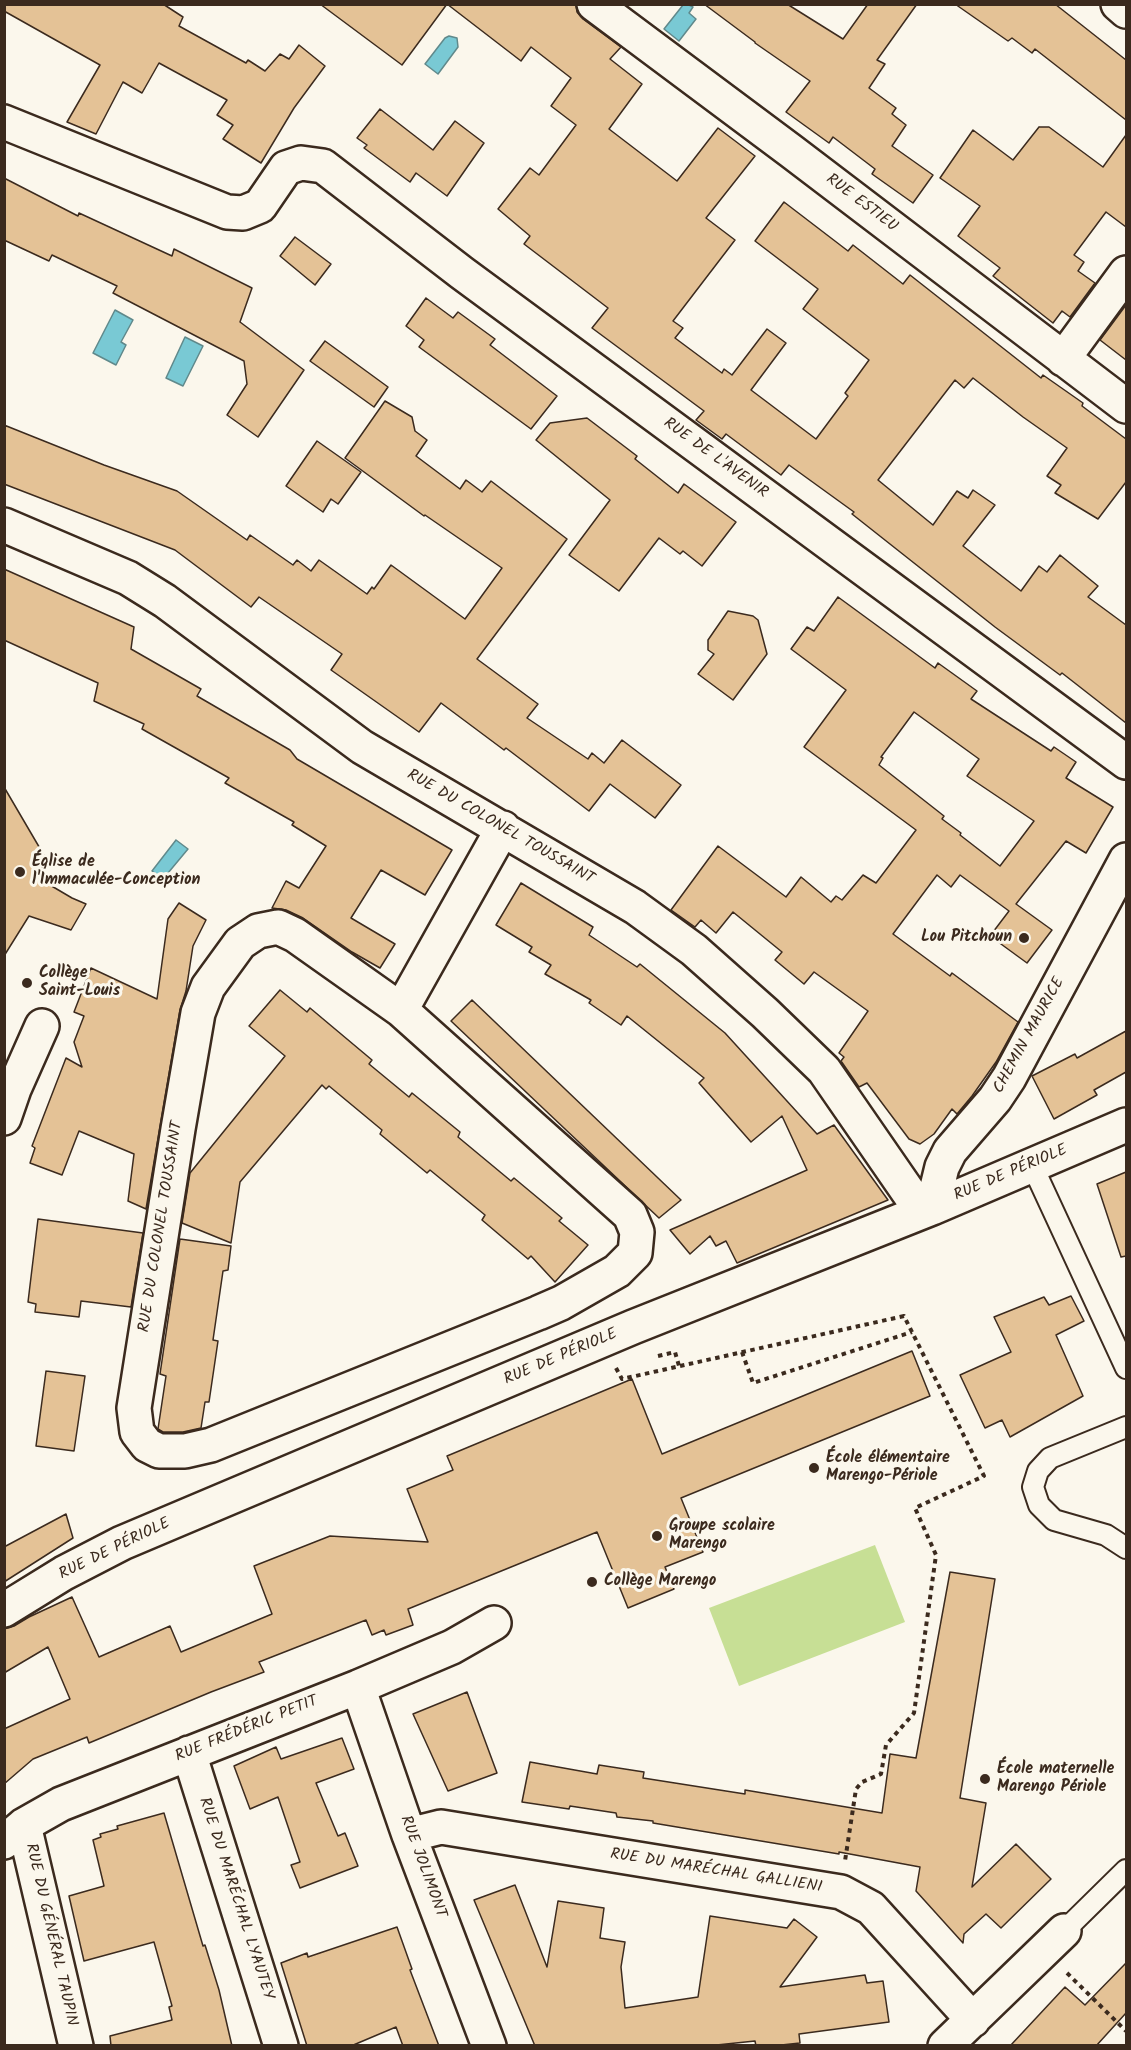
<!DOCTYPE html>
<meta charset="utf-8">
<style>
body{margin:0}
#map{position:relative;width:1131px;height:2050px;overflow:hidden;background:#fbf7ec;font-family:Kalam,sans-serif}
canvas{display:block}
.frame{position:absolute;inset:0;border:6px solid #3b2a1e;pointer-events:none}
</style>
<div id="map">
<canvas width="1131" height="2050"></canvas>
<div class="frame"></div>
</div>
<script>
const context = document.querySelector('canvas').getContext('2d');
context.lineJoin = 'round';
function paint(path, color) { context.fillStyle = color; context.fill(path, 'evenodd'); }
const toPath = rows => new Path2D(rows.map(r => 'M' + r).join(''));
function strokePath(path, color, width, dash) { context.strokeStyle = color; context.lineWidth = width; context.lineCap = dash ? 'butt' : 'round'; context.setLineDash(dash || []); context.stroke(path); }
function label(font, color, halo, rows, align = 'center') {
  context.font = font + ' Kalam,sans-serif'; context.lineWidth = 6; context.setLineDash([]); context.textBaseline = 'middle'; context.strokeStyle = halo; context.fillStyle = color; for (const [text, x, y, turn = 0] of rows) {
    context.save(); context.translate(x, y); context.rotate((+turn || 0) * Math.PI / 180); context.textAlign = isNaN(turn) ? turn : align; if (halo) context.strokeText(text, 0, 0); context.fillText(text, 0, 0); context.restore();
  }
}
paint(toPath([
 [875,1545,905,1622,739,1686,709,1608]
]), '#c7df95');
const water = toPath([
 [683,5,689,5,693,7,689,13,696,19,679,41,664,29,683,5],
 [449,36,457,38,458,47,438,74,425,64,445,38,449,36],
 [115,310,133,320,121,342,126,345,116,365,93,353,115,310],
 [185,337,203,346,183,386,166,378,185,337],
 [176,840,188,849,163,879,152,871,176,840]
]);
paint(water, '#79c9d4');
strokePath(water, '#60898b', 1.5);
const building = toPath([
 [4,4,163,4,183,17,179,26,246,63,248,60,265,71,280,54,289,59,299,45,325,66,294,108,261,163,223,139,233,125,217,115,227,100,159,63,142,93,123,82,96,134,67,122,100,65,4,11,4,4],
 [320,4,447,4,402,65,320,4],
 [447,4,576,4,577,12,583,19,621,47,610,59,642,84,609,129,677,181,718,128,755,156,706,218,735,240,673,321,683,328,675,338,722,373,724,369,732,375,767,329,786,343,751,390,816,439,848,396,845,393,869,360,803,309,818,289,755,241,784,202,848,251,853,245,903,284,910,275,1041,378,1043,375,1083,403,1082,406,1126,439,1126,482,1098,519,1055,493,1061,485,1047,476,1067,448,1023,417,973,378,964,388,955,380,878,480,933,525,957,491,968,498,973,490,995,505,963,546,1021,591,1039,566,1047,572,1060,555,1098,586,1088,597,1126,625,1126,723,1062,673,1060,675,995,627,852,514,854,512,789,465,781,475,726,434,722,439,696,420,704,411,592,328,608,308,524,244,530,236,498,209,530,168,539,175,576,125,551,106,571,78,531,47,521,61,447,4],
 [704,4,787,4,843,39,868,4,917,4,877,60,885,64,869,88,896,108,892,114,906,125,892,146,933,175,913,203,872,174,875,169,833,137,829,143,786,112,810,81,755,43,755,42,704,4],
 [955,4,1055,4,1126,60,1126,120,1035,49,1032,53,1012,38,1008,41,955,4],
 [380,109,433,150,455,121,484,143,447,196,416,173,410,182,364,148,367,145,357,138,380,109],
 [1039,127,1049,127,1103,167,1126,135,1126,227,1106,212,1074,255,1084,262,1078,271,1095,283,1070,317,1062,311,1053,323,993,276,1000,268,958,236,980,206,940,178,973,130,1013,160,1039,127],
 [4,178,78,216,79,213,172,256,174,249,252,288,240,322,304,370,258,437,227,415,247,384,244,361,113,293,117,286,52,255,49,261,4,240,4,178],
 [295,237,331,264,315,285,280,256,295,237],
 [426,298,453,318,458,312,495,339,490,345,557,396,531,429,419,347,424,340,406,326,426,298],
 [1126,305,1126,360,1100,340,1126,305],
 [325,341,388,387,374,407,310,361,325,341],
 [385,401,412,417,415,431,427,440,416,456,460,489,466,480,482,492,491,481,567,539,477,659,538,704,527,718,588,759,592,753,604,763,622,740,681,785,655,818,610,784,589,811,506,748,504,750,441,703,419,732,331,670,342,654,259,597,251,607,175,550,4,484,4,425,104,465,177,491,247,540,250,535,293,565,297,560,311,571,319,560,367,594,372,587,374,589,391,565,465,619,502,568,425,515,424,516,345,458,385,401],
 [587,418,637,456,635,459,678,493,684,484,736,522,702,566,683,551,680,554,659,538,619,591,569,555,610,500,536,440,550,423,587,418],
 [317,441,361,472,338,504,331,499,323,512,286,486,317,441],
 [4,569,134,627,131,649,201,689,197,696,290,750,297,759,452,850,425,895,381,870,351,918,395,944,380,968,352,952,303,918,286,910,272,908,286,881,299,888,326,846,292,825,294,822,225,783,229,778,142,729,144,724,94,701,98,683,4,640,4,569],
 [838,597,935,668,938,663,977,691,971,699,1051,751,1054,747,1076,762,1066,778,1113,807,1086,853,1066,841,1016,904,1052,930,1027,963,990,936,1009,911,960,875,951,887,937,875,893,934,950,976,952,973,1018,1022,996,1062,972,1096,957,1114,952,1109,934,1134,920,1144,909,1139,867,1083,859,1087,841,1061,844,1057,839,1053,868,1011,814,972,804,984,775,960,782,952,733,912,716,933,701,920,695,927,671,910,718,846,786,897,801,877,831,902,836,896,842,900,863,875,876,883,916,830,804,747,846,690,791,649,807,627,814,631,838,597],
 [914,712,979,759,967,776,1034,821,1000,866,960,835,961,833,942,819,944,816,879,765,883,758,881,757,914,712],
 [728,611,753,616,758,620,767,654,733,700,698,674,714,654,708,650,708,640,728,611],
 [4,787,45,857,45,864,38,878,72,898,86,904,71,930,29,916,4,956,4,787],
 [521,883,593,927,589,935,637,967,640,964,725,1033,817,1134,834,1125,888,1200,737,1263,726,1241,716,1246,710,1236,690,1254,670,1230,807,1170,782,1116,751,1142,699,1083,704,1078,627,1016,621,1025,589,1003,591,1000,545,974,551,965,529,952,532,947,496,925,521,883],
 [179,903,206,920,193,946,186,991,180,1010,146,1209,128,1201,134,1154,79,1131,62,1175,30,1163,35,1148,32,1146,66,1058,82,1067,74,1042,84,1016,74,1012,91,968,157,999,168,919,179,903],
 [280,990,307,1012,310,1008,372,1060,369,1064,409,1097,412,1093,460,1132,458,1137,511,1181,514,1178,562,1218,559,1221,588,1245,555,1282,531,1256,528,1259,482,1220,485,1215,430,1170,427,1173,380,1134,382,1130,329,1086,326,1089,322,1085,240,1182,231,1243,182,1223,190,1173,285,1056,249,1026,280,990],
 [472,1000,681,1200,659,1218,451,1021,472,1000],
 [1126,1031,1126,1072,1094,1090,1097,1095,1054,1119,1032,1076,1075,1054,1077,1058,1126,1031],
 [1126,1172,1126,1256,1121,1257,1097,1184,1126,1172],
 [38,1219,143,1233,131,1307,81,1301,79,1317,35,1312,36,1304,28,1302,38,1219],
 [180,1239,231,1246,228,1270,223,1271,213,1340,218,1341,209,1402,205,1402,201,1428,183,1432,163,1432,158,1429,166,1376,160,1374,180,1239],
 [1071,1296,1084,1321,1056,1335,1083,1396,1010,1437,1002,1420,985,1428,960,1375,1011,1352,994,1317,1044,1297,1049,1305,1071,1296],
 [912,1351,930,1396,681,1498,703,1552,665,1567,674,1589,628,1608,597,1532,408,1609,413,1625,386,1635,384,1630,372,1635,366,1620,259,1662,264,1672,211,1692,89,1743,87,1737,33,1759,4,1784,4,1729,70,1699,48,1647,4,1673,4,1629,14,1626,29,1617,72,1597,99,1657,170,1626,181,1652,272,1614,254,1566,330,1536,428,1542,407,1489,453,1470,447,1456,632,1379,662,1454,912,1351],
 [46,1371,85,1376,74,1451,36,1446,46,1371],
 [66,1514,73,1538,4,1582,4,1547,66,1514],
 [950,1572,995,1579,960,1798,986,1803,972,1887,1016,1844,1051,1879,1001,1928,986,1914,964,1934,963,1943,916,1891,920,1867,839,1852,839,1854,653,1823,653,1821,617,1817,616,1813,570,1806,569,1809,522,1802,530,1762,597,1774,599,1765,644,1772,643,1778,745,1794,745,1790,882,1813,890,1754,916,1758,950,1572],
 [467,1692,497,1773,448,1791,413,1714,467,1692],
 [342,1738,354,1769,316,1783,338,1836,345,1833,358,1866,300,1888,291,1865,300,1862,278,1797,250,1809,234,1766,276,1747,281,1759,342,1738],
 [164,1813,203,1946,205,1945,219,1990,232,2046,111,2046,110,2036,172,2020,169,2007,172,2006,154,1942,84,1961,69,1896,104,1886,93,1840,101,1837,100,1834,118,1829,117,1826,164,1813],
 [515,1885,547,1967,558,1901,604,1908,600,1938,625,1942,621,1967,625,2008,698,1997,710,1916,787,1928,794,1919,817,1937,780,1987,865,1975,867,1983,883,1981,889,2022,799,2034,800,2043,772,2046,756,2046,755,2041,707,2046,535,2046,474,1900,515,1885],
 [397,1927,412,1969,410,1970,439,2046,403,2046,396,2027,351,2046,307,2046,281,1963,307,1953,308,1957,397,1927],
 [1126,1963,1126,2013,1096,2046,1010,2046,1065,1987,1085,2005,1126,1963]
]);
paint(building, '#e4c296');
strokePath(building, '#3b2a1e', 1.5);
const lane = toPath([
 [1032,1165,1126,1368],
 [1126,1427,1050,1458,1038,1471,1033,1487,1039,1505,1054,1520,1106,1535,1126,1548],
 [1064,1931,1126,1870]
]);
const street = toPath([
 [594,4,791,151,1126,406],
 [1118,4,1126,11],
 [4,122,227,212,243,213,260,206,286,168,301,163,323,166,462,273,1126,762],
 [1063,359,1126,273],
 [4,525,128,578,165,601,362,747,635,907,694,950,765,1013,824,1070,911,1196,932,1208],
 [278,927,295,935,401,1010,630,1215,637,1232,635,1253,617,1271,561,1303,538,1313,211,1445,185,1451,159,1451,147,1445,137,1432,134,1408,178,1129,198,1013,208,987,240,943,258,931,278,927],
 [401,1010,503,828],
 [4,1118,14,1089,42,1026],
 [932,1208,942,1167,950,1151,995,1099,1009,1078,1126,860],
 [4,1610,64,1573,122,1543,633,1327,932,1208,1126,1125],
 [358,1687,409,1835,489,2046],
 [189,1753,281,2046],
 [24,1825,76,2046],
 [409,1835,441,1827,841,1892,871,1908,973,2020],
 [4,1842,24,1825,61,1804,358,1687,452,1647,494,1623],
 [945,2046,1064,1931]
]);
strokePath(lane, '#3b2a1e', 24);
strokePath(street, '#3b2a1e', 38);
strokePath(toPath([
 [742,1352,753,1383,912,1332],
 [658,1356,675,1352,679,1366],
 [616,1368,622,1379,904,1316,984,1476,915,1508,936,1555,914,1713,886,1745,881,1774,862,1782,856,1789,845,1861],
 [1067,1973,1126,2031]
]), '#3b2a1e', 4, [4.5, 4.5]);
strokePath(lane, '#fbf7ec', 20);
strokePath(street, '#fbf7ec', 33);
for (const [x, y, r, color] of [
 [20,872,6,"#3b2a1e"],
 [1024,938,6,"#3b2a1e"],
 [27,983,6,"#3b2a1e"],
 [814,1468,6,"#3b2a1e"],
 [657,1536,6,"#3b2a1e"],
 [592,1582,6,"#3b2a1e"],
 [985,1779,6,"#3b2a1e"]
]) { const dot = new Path2D(); dot.arc(x, y, r, 0, 2 * Math.PI); context.fillStyle = color; context.fill(dot); strokePath(dot, '#fbf7ec', 2); }
label('16px', '#3b2a1e', '#fbf7ec', [
 ["RUE ESTIEU",861,204,37],
 ["RUE DE L'AVENIR",715,459,36],
 ["RUE DU COLONEL TOUSSAINT",500,828,30],
 ["CHEMIN MAURICE",1030,1036,-61],
 ["RUE DE PÉRIOLE",1011,1174,-23],
 ["RUE DU COLONEL TOUSSAINT",162,1227,-81],
 ["RUE DE PÉRIOLE",561,1358,-23],
 ["RUE DE PÉRIOLE",115,1550,-26],
 ["RUE FRÉDÉRIC PETIT",247,1730,-22],
 ["RUE JOLIMONT",422,1867,70],
 ["RUE DU MARÉCHAL GALLIENI",716,1872,9],
 ["RUE DU MARÉCHAL LYAUTEY",235,1899,72],
 ["RUE DU GÉNÉRAL TAUPIN",50,1935,77]
]);
label('bold 16px', '#3b2a1e', '#fbf7ec', [
 ["Église de",32,863],
 ["l'Immaculée-Conception",32,881],
 ["Lou Pitchoun",1012,938,"right"],
 ["Collège",39,974],
 ["Saint-Louis",39,992],
 ["École élémentaire",826,1459],
 ["Marengo-Périole",826,1477],
 ["Groupe scolaire",669,1527],
 ["Marengo",669,1545],
 ["Collège Marengo",604,1582],
 ["École maternelle",997,1770],
 ["Marengo Périole",997,1788]
], 'left');
</script>
